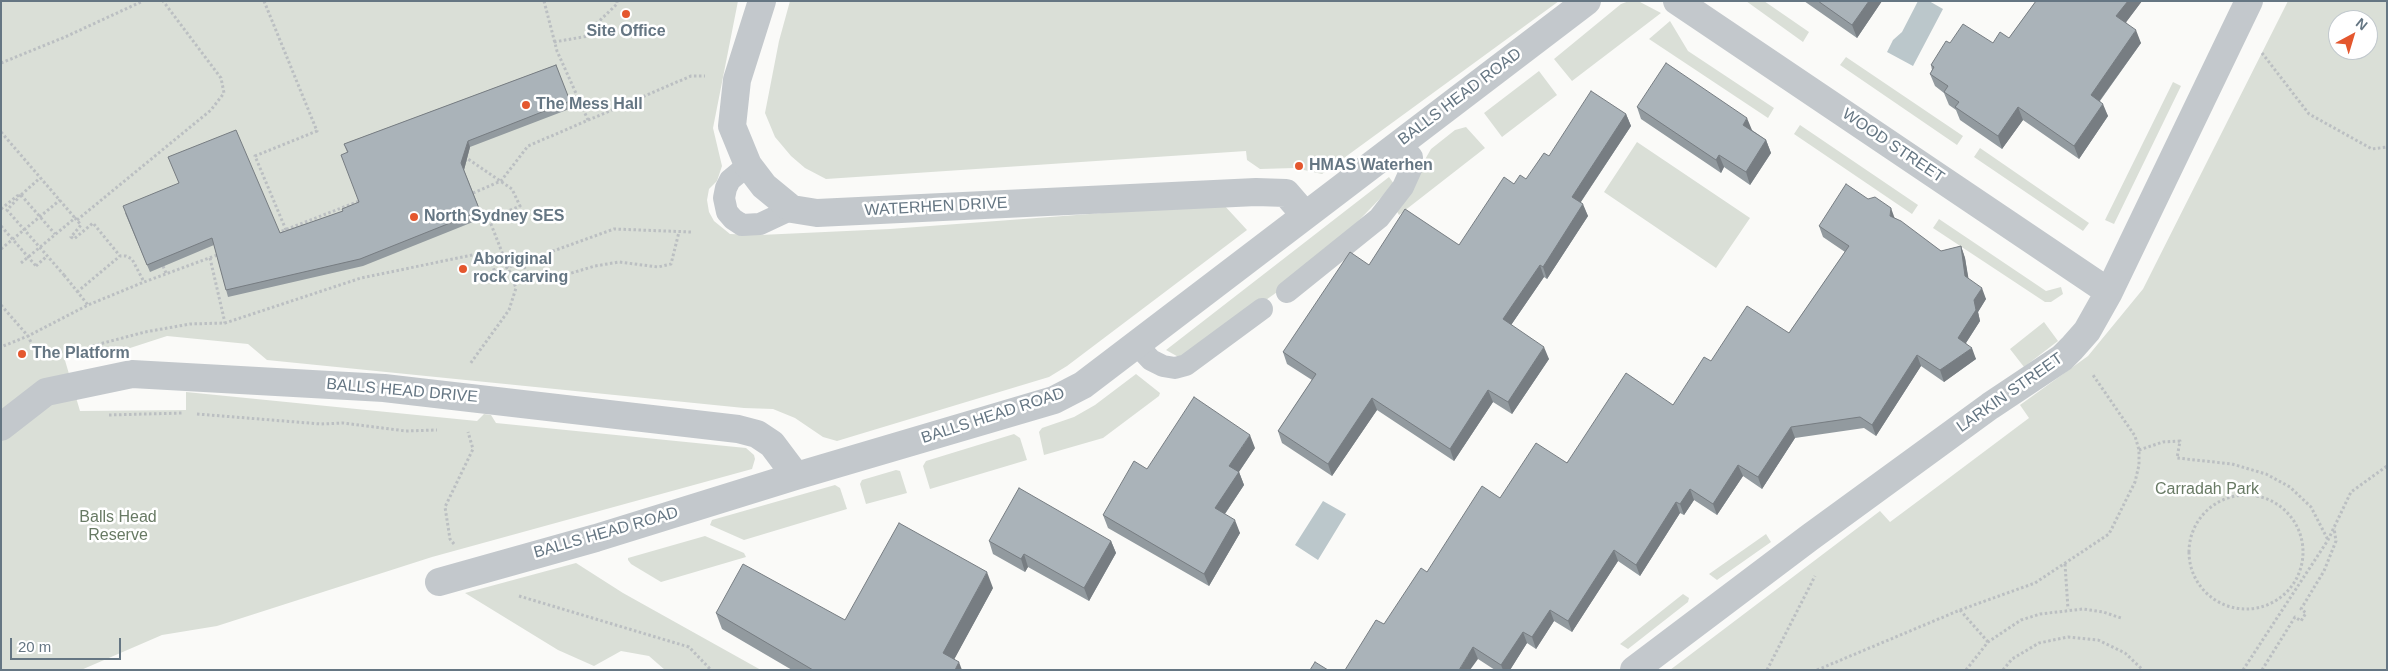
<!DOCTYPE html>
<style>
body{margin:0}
#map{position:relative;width:2388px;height:671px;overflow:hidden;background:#fafaf8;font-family:Helvetica,sans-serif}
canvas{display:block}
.frame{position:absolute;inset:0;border:2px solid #657683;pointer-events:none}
.north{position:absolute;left:2328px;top:10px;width:50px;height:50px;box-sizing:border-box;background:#fff;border:1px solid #c1c8cd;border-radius:50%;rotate:39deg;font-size:14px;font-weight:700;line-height:20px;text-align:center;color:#657683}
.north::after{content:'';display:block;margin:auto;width:18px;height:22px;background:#e4572e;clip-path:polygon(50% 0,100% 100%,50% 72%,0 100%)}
.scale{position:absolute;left:10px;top:638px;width:111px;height:22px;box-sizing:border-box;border:2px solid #657683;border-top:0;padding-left:6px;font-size:15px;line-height:18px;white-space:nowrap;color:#657683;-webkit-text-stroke:4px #fff;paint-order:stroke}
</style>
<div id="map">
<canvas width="2388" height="671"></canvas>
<div class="frame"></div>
<div class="north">N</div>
<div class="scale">20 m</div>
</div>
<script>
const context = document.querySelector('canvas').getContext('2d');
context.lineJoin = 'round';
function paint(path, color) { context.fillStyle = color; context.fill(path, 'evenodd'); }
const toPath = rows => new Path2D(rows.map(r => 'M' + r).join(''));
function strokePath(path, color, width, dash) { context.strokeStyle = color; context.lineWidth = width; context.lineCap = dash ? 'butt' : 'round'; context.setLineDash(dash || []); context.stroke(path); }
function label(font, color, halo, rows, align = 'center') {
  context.font = font + ' Helvetica,sans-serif'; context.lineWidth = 5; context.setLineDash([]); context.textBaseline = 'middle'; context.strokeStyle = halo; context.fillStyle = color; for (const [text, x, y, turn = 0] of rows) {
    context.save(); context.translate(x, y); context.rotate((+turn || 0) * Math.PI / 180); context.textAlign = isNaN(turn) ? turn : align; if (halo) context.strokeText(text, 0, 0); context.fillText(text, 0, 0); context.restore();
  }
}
paint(toPath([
 [1,1,738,1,713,128,722,166,717,181,709,189,707,200,709,212,714,221,730,234,760,235,890,229,1223,204,1247,230,1067,366,1049,377,837,441,823,437,795,418,773,409,744,408,267,360,248,344,167,336,127,349,64,357,80,411,186,410,186,392,477,421,484,414,491,415,496,423,746,448,754,455,755,459,752,469,432,557,217,626,162,635,81,670,1,670],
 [790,1,1559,1,1322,174,1295,168,1260,169,1247,160,1246,151,826,179,805,168,791,156,775,137,765,113,779,41],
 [1629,1,1640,2,1661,13,1572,81,1554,59,1621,4],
 [1746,1,1764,1,1809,32,1803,42],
 [2288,1,2387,1,2387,670,1670,670,1880,511,1890,522,1945,481,2029,418,2020,405,2088,356,2143,289],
 [2338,20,2368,20,2368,50,2338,50],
 [1670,21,1688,51,1774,108,1768,118,1649,39],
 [1846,57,1963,136,1957,145,1840,65],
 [1539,71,1557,95,1502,137,1484,113],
 [2173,82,2181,86,2114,224,2105,220],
 [1800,125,1918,205,1912,214,1794,134],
 [1466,127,1485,148,1399,215,1396,210,1431,149,1455,130],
 [1637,142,1750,218,1716,268,1604,192],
 [1980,148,2089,223,2083,231,1974,157],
 [1389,177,1394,184,1317,264,1182,359,1166,350],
 [1939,219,2046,291,2061,287,2063,294,2051,302,2045,302,1933,228],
 [2044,322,2058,341,2024,367,2010,349],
 [1136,374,1160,393,1159,396,1103,438,1044,455,1039,432,1042,428,1074,417,1095,405],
 [1014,434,1020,438,1027,460,930,489,923,466,926,461],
 [896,470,900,471,907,493,866,504,860,484,862,480],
 [835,485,840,488,847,509,744,540,710,525,712,520],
 [1766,534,1771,542,1717,580,1709,574],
 [705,536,744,553,746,557,661,582,631,564,628,560,628,558],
 [576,563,623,593,761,670,665,670,649,656,621,651,594,666,558,650,465,593],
 [1683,594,1689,598,1688,602,1628,649,1620,644]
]), '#dadfd7');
paint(toPath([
 [1918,1,1929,1,1943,9,1913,66,1887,52,1893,40,1902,32],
 [1323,501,1346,514,1318,560,1295,545]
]), '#bbc7cb');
strokePath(toPath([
 [264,1,317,131,255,156,286,230],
 [544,1,557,51,588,120],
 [554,42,594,35,595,31,592,28,617,4,617,1],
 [2262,53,2309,114,2372,149,2387,147],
 [1,63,65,37,143,1],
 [1,132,75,218],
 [464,161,468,159,512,189,520,206,489,219,516,288,509,310,470,364],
 [473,193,501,181,528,146,691,76,705,76],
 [21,195,55,234],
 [1,209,17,196,21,195,40,178],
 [77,220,211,110,224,93,221,78,163,1],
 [277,233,362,200],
 [1,249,60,200],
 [210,258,225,323],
 [522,262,529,277,548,280,595,266,619,262,658,267,671,264,679,232],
 [21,263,75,218,81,225,71,237,74,239,93,223,120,256],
 [36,266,47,256],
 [163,266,166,273],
 [64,275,88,305],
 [77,292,120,256,126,256,132,259,144,282,220,254],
 [1,305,28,336,1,347],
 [92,346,145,332,190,324,225,323,361,278,487,252,495,272,614,229,691,232],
 [77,349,37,355,28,336,88,305,144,282],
 [197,414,321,424,343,423,406,431,437,430],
 [109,415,183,413],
 [2139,450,2163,442,2180,441,2177,458,2232,464,2266,474,2290,487,2311,507,2328,540],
 '2189 552a57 57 0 1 1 114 0a57 57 0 1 1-114 0Z',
 [454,544,450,539,445,507,473,449,468,432],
 [2065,564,2068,609],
 [519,596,689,647,711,670],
 [1960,610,1988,642],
 [1767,670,1815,576],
 [1817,670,1960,610,2035,583,2109,534,2135,482,2139,465,2139,450,2135,436,2093,375],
 [1966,670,1988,642,2021,620,2040,614,2083,609,2103,612,2121,618],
 [2003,670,2012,659,2039,643,2068,637,2098,640,2125,653,2143,670],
 [2243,670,2328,540,2351,492,2387,466],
 [2262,670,2295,617,2301,621,2306,613,2301,609,2324,571,2336,541,2334,528]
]), '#bbbfc2', 3, [2.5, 2.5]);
strokePath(toPath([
 [748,165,730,180,726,188,724,198,727,212,733,219,742,225,760,224,792,209],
 [1287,292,1379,218,1403,187,1412,167,1412,157,1400,143],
 [1136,344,1151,360,1163,366,1175,368,1186,365,1262,309]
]), '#c3c8cc', 22);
strokePath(toPath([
 [762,1,737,80,732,126,748,165,764,186,792,209,817,213,1256,192,1286,193,1305,215],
 [1677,1,2109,292],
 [1,427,46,392,132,374,384,388,738,429,757,434,772,444,796,476],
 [439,582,596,538,796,476,1054,400,1083,385,1587,1],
 [1634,670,1809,538,1990,406,2062,358,2072,348,2087,331,2109,292,2249,1]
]), '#c3c8cc', 28);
strokePath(toPath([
 [21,195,7,210,64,275],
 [1,226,36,266]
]), '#bbbfc2', 3, [2.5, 2.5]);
paint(toPath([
 [1804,1,1882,1,1857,38],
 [2036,1,2142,1,2126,22,2141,43,2100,101,2108,116,2079,159,2023,120,2002,149,1960,120,1956,110,1949,105,1944,93,1935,86,1930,74,1932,70,1931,65,1950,43,1993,43,2009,38],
 [556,65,572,108,470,147,464,170,483,218,363,266,228,297,214,245,150,272,125,213,280,233,343,211,359,202,347,152,344,144],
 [1637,107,1752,130,1766,140,1771,153,1750,185,1724,167,1721,173,1641,119],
 [1626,114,1631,126,1581,202,1588,216,1547,279,1544,277,1511,325,1549,359,1512,414,1493,402,1454,461,1377,410,1332,476,1282,443,1278,431,1312,380,1287,364,1283,352,1369,265,1459,245,1514,184,1526,179,1549,156],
 [1895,218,1941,251,1961,246,1965,258,1968,278,1986,299,1978,312,1980,321,1966,343,1976,359,1944,382,1921,366,1876,436,1864,428,1795,438,1762,489,1743,476,1717,515,1694,500,1684,515,1680,513,1640,576,1618,561,1572,632,1554,621,1536,649,1527,643,1510,670,1495,670,1478,659,1384,624,1427,572,1500,498,1673,405,1711,361,1789,333,1845,252,1823,237,1819,226],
 [1255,448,1239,472,1244,485,1225,514,1240,533,1209,586,1108,528,1103,515,1147,469],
 [989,541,1111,541,1116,553,1089,601,1028,567,1025,572,993,554],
 [993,588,954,659,962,670,792,670,722,629,716,613,845,620]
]), '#929a9f');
paint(toPath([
 [1869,1,1882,1,1857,38,1852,25],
 [2128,1,2142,1,2121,29,2116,16],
 [2136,30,2141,43,2095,107,2091,95],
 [2103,104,2108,116,2079,159,2074,146],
 [2018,107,2023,120,2002,149,1998,136],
 [1626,114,1631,126,1576,209,1572,197],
 [1747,118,1752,130,1747,138,1743,125],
 [1766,140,1771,153,1750,185,1746,172],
 [468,141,470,147,464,170,461,163],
 [1719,155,1724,167,1721,173,1716,160],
 [1583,204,1588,216,1547,279,1543,267],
 [1891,208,1895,219,1890,216],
 [1961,246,1965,258,1970,287,1965,276],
 [1540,265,1544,277,1507,331,1503,319],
 [1982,288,1986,299,1978,312,1980,321,1962,349,1958,338,1974,300],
 [1544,347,1549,359,1512,414,1508,402],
 [1972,348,1976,359,1944,382,1940,370],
 [1917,355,1921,366,1876,436,1872,425],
 [1488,390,1493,402,1454,461,1450,449],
 [1372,398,1377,410,1332,476,1328,464],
 [1791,427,1795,438,1762,489,1758,477],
 [1250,435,1255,448,1234,479,1229,466],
 [1738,465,1743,476,1717,515,1713,504],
 [1239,472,1244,485,1220,521,1215,508],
 [1690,489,1694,500,1684,515,1680,504],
 [1676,502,1680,513,1640,576,1636,565],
 [1235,520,1240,533,1209,586,1204,574],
 [1111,541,1116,553,1089,601,1084,588],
 [1614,550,1618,561,1572,632,1568,621],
 [1024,554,1028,567,1025,572,1021,559],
 [987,572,993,588,949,669,943,653],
 [1550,610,1554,621,1536,649,1532,637],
 [1523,632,1527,643,1510,670,1503,670,1501,665],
 [1473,647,1478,659,1470,670,1459,670],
 [959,662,962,670,955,670]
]), '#777d82');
const building = toPath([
 [1818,1,1869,1,1852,25,1818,1],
 [2036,1,2128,1,2116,16,2136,30,2091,95,2103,104,2074,146,2018,107,1998,136,1955,107,1959,102,1944,92,1948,86,1930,74,1934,67,1931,65,1946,41,1950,43,1963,24,1993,43,2000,32,2009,38,2036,1],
 [1666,63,1747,118,1743,125,1766,140,1746,172,1719,155,1716,160,1637,107,1666,63],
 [556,65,570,101,468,141,461,163,480,211,360,259,226,290,212,238,147,265,123,206,179,183,168,157,236,130,280,233,343,211,342,209,359,202,341,155,348,152,344,144,556,65],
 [1591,91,1626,114,1572,197,1583,204,1543,267,1540,265,1503,319,1544,347,1508,402,1488,390,1450,449,1372,398,1328,464,1278,431,1316,374,1283,352,1350,252,1369,265,1405,209,1459,245,1504,177,1514,184,1520,175,1526,179,1544,153,1549,156,1591,91],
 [1846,184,1868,199,1875,197,1891,208,1890,216,1901,221,1941,251,1961,246,1965,276,1982,288,1974,300,1976,310,1958,338,1972,348,1940,370,1917,355,1872,425,1860,417,1791,427,1758,477,1738,465,1713,504,1690,489,1680,504,1676,502,1636,565,1614,550,1568,621,1550,610,1532,637,1523,632,1501,665,1473,647,1459,670,1345,670,1376,620,1384,624,1421,568,1427,572,1482,486,1500,498,1536,443,1567,463,1626,373,1673,405,1704,357,1711,361,1747,306,1789,333,1849,246,1819,226,1846,184],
 [1194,397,1250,435,1229,466,1239,472,1215,508,1235,520,1204,574,1103,515,1134,461,1147,469,1194,397],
 [1019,488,1111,541,1084,588,1024,554,1021,559,989,541,1019,488],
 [899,523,987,572,943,653,959,662,955,670,813,670,716,613,743,564,845,620,899,523],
 [1315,662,1328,670,1310,670,1315,662]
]);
paint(building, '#aab3b9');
strokePath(building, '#777d82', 1);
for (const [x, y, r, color] of [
 [626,14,5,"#e4572e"],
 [526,105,5,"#e4572e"],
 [1299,166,5,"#e4572e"],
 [414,217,5,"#e4572e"],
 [463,269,5,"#e4572e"],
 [22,354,5,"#e4572e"]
]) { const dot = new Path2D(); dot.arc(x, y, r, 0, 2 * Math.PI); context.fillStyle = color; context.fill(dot); strokePath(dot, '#fff', 2); }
label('bold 16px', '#657683', '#fff', [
 ["Site Office",626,32,"center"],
 ["The Mess Hall",536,105],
 ["HMAS Waterhen",1309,166],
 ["North Sydney SES",424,217],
 ["Aboriginal",473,260],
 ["rock carving",473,278],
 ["The Platform",32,354]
], 'left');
label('16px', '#657683', '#fff', [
 ["BALLS HEAD ROAD",1460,97,-37],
 ["WOOD STREET",1893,146,34],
 ["WATERHEN DRIVE",936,207,-3],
 ["BALLS HEAD DRIVE",402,391,5],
 ["LARKIN STREET",2010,393,-35],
 ["BALLS HEAD ROAD",993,416,-18],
 ["BALLS HEAD ROAD",606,533,-16]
]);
label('16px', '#687a64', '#fff', [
 ["Carradah Park",2207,490],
 ["Balls Head",118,518],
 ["Reserve",118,536]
]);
</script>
